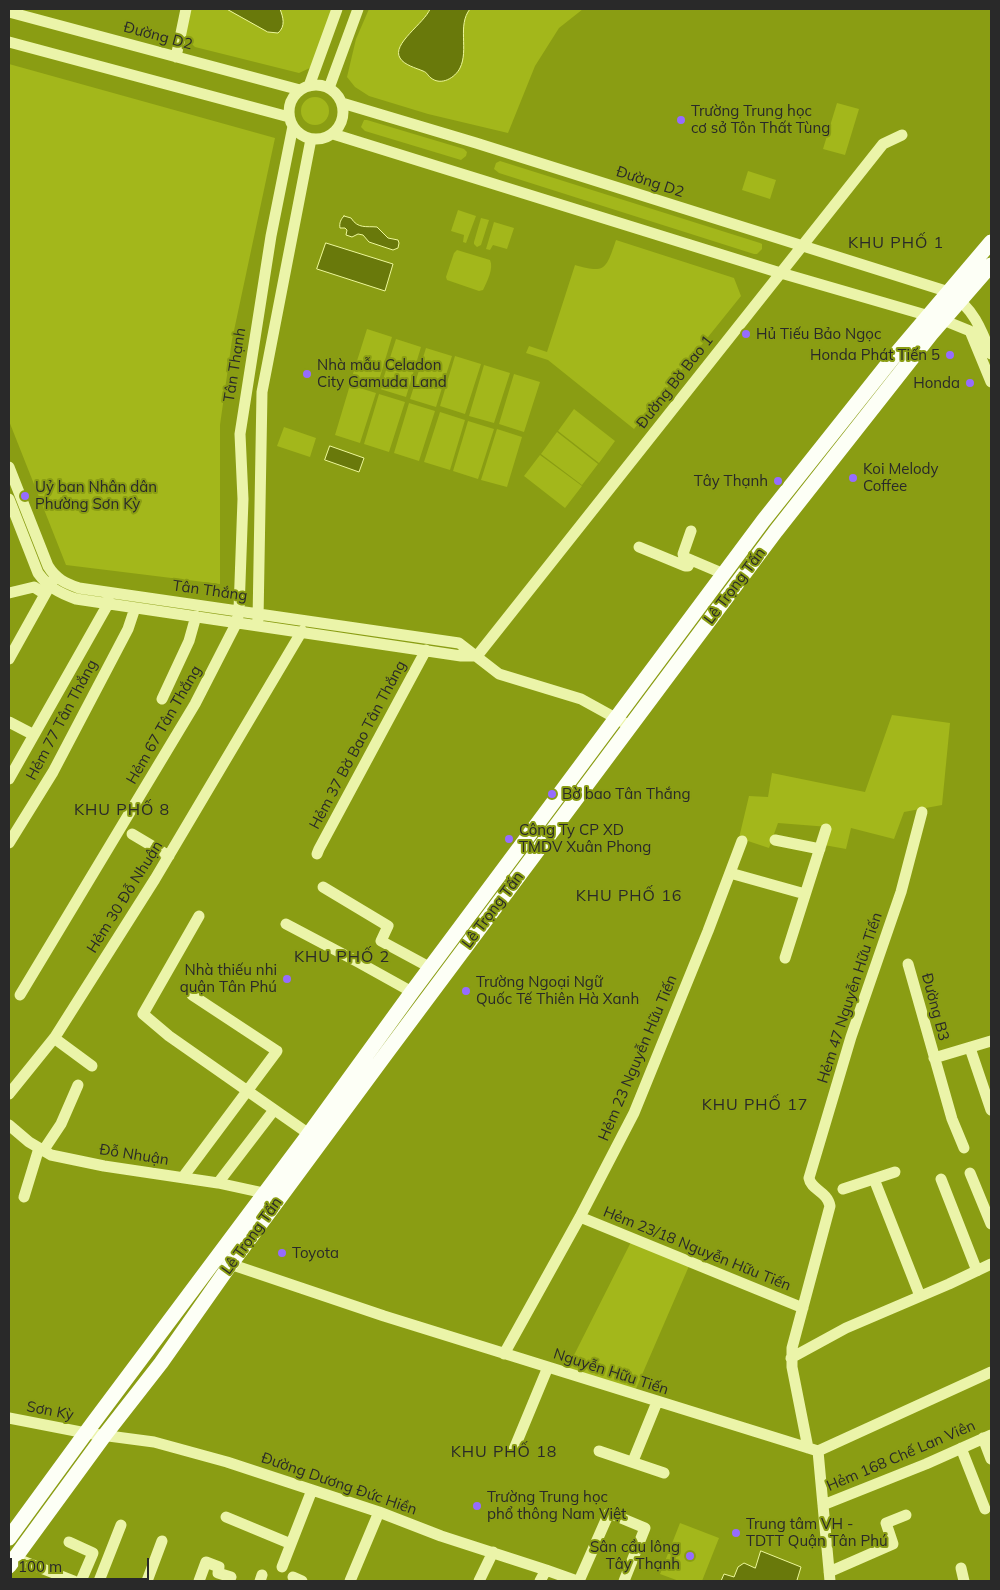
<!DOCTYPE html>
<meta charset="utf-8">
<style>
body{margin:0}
#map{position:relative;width:1000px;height:1590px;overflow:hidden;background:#8a9d13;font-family:Mulish,sans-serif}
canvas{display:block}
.frame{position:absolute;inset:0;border:10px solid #292929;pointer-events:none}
.scale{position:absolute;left:10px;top:1558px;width:139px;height:22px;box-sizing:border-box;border:2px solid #292929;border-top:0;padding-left:6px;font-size:15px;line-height:18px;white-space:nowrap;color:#292929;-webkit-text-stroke:4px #8a9d13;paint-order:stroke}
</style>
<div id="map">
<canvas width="1000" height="1590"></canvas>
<div class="frame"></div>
<div class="scale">100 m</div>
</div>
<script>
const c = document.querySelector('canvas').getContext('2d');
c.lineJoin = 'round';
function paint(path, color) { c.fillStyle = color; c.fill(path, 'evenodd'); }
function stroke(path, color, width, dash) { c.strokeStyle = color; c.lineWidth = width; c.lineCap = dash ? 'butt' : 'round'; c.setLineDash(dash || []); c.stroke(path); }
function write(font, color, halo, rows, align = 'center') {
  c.font = font + ' Mulish,sans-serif'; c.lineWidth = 4; c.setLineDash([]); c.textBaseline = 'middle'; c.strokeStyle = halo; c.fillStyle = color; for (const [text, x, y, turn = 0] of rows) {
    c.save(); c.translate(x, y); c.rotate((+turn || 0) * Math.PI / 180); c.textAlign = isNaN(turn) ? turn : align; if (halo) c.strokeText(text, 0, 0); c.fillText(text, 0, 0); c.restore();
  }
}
paint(new Path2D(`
 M189 9H334L312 67 299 73 195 47C180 34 185 25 189 9Z
 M369 9H583L559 28 535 66 508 133 428 114 369 96 355 87 347 77 356 39Z
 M9 64 275 138 232 340 220 425V584L66 565 9 421Z
 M301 111a14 14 0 1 1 28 0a14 14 0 1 1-28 0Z
 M837 103 859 109 845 155 823 149Z
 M364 120H367L464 149 467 152 466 156 461 160 365 131 361 127Z
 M500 161 760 243 762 244V249L757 254H754L499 173 494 169 496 163Z
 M748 171 776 180 770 199 742 190Z
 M458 210 476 216 466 243 463 242 464 235 451 231Z
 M481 218 489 220 481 245 477 247 474 244V242Z
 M494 222 514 228 507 249 493 245 490 250 486 249Z
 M616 240 734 278 741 296 634 429 548 360 526 353 529 346 547 352 575 265C606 274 606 269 616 240Z
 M457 250 490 260C494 268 487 282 483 290L479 291 447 280 446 277 454 253Z
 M367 329 392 337 377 387 351 380Z
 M396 339 421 347 406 397 380 389Z
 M426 348 452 356 436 407 410 399Z
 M455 356 481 364 465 414 440 406Z
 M484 365 510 373 494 423 469 416Z
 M514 374 540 382 524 432 499 424Z
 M350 385 376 393 360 443 335 435Z
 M379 394 405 402 389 452 364 444Z
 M409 403 435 411 419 461 394 453Z
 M574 409 615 441 599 463 558 431Z
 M440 412 465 420 450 470 424 462Z
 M468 421 494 429 478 479 453 471Z
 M284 427 316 438 310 457 277 446Z
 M497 429 522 437 507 487 481 480Z
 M557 432 598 464 582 485 541 454Z
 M540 455 582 486 565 508 524 476Z
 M892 715 950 723 942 805 904 812 894 839 851 828 846 849 824 845 829 827 778 823 769 848 739 838 749 796 768 797 772 773 865 792Z
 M631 1242 689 1266 635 1391 567 1369Z
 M680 1523 719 1538 702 1581H679L660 1574Z`), '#a3b71b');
const water = new Path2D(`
 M227 9H280C283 17 286 26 278 33L268 32Z
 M430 9H470C457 25 469 50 460 68 455 78 441 86 431 78 427 75 428 73 423 71 416 68 404 65 400 58 391 44 425 23 430 9Z
 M344 216 351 218C358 229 366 226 377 227L388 238 398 240 399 243 398 248 393 250 369 242 363 235 358 234 352 237 346 235 347 230 345 228H340C339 223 341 219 344 216Z
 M326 243 393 264 385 291 317 269Z
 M330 446 364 458 359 472 325 460Z
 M761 1551 801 1567 797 1580 799 1581H721L724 1574 734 1577 738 1567 744 1563 755 1568Z`);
paint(water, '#69790b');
stroke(water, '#edf79b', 1);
stroke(new Path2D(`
 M9 12 300 90
 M9 42 289 117
 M176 57 186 9
 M289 112a27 27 0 1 1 54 0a27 27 0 1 1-54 0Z
 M309 86 337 9
 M329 88 358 9
 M342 103 476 143 949 292C973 308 981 328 991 354
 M333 134 774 271 943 320 970 331 991 382
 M9 467 48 566C56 579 65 583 79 588L459 643 499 674 581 699 630 726
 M9 499 38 573C48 587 59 593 76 599L461 656H477
 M691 531 683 554 684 557 724 574
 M639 547 685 566H688L691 560
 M9 593 34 587 45 594
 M258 620 262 392 311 139
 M477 656 883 144 902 135
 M9 659 53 580
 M162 699 189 641 196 616
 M9 722 34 735
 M9 779 108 604V597
 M132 834 169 856
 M775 840 820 849
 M9 843 53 772 128 629 135 608
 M317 854 319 849 426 650
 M730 873 805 894
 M323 887 388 926 381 941 431 968
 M199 916 143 1014 169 1036 309 1134
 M286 924 358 962 412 992
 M785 958 826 829
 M908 964 952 1119 964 1148
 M20 995 195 704 237 622 239 610 243 499 240 434 271 236 293 126
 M54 1038 92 1066
 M970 1048 991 1110
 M934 1058 991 1041
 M9 1094 55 1037 155 879 302 631
 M9 1125 29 1142 51 1155 104 1166 218 1183 264 1193
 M43 1151 61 1124 78 1085
 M970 1173 991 1224
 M183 1177 277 1051 192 995
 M874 1179 920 1296
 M941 1179 977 1271
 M218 1183 274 1110
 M843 1189 895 1172
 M24 1197 39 1148
 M580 1217 803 1308
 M224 1262 384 1316 818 1451 991 1372
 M504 1354 580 1217 634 1113 708 931 742 841
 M791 1358 846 1328 949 1284 991 1264
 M9 1418 86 1433 154 1442 227 1462 379 1512 441 1536 546 1570 577 1581
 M983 1438 991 1459
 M808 1448 792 1367V1348L830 1206C827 1191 811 1190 809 1178L851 1037 901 892 922 812
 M961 1448 985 1509
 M514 1449 548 1367
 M599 1451 664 1473
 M818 1451 830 1581
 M633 1461 657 1402
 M823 1505 926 1464 991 1435
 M226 1517 291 1544
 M69 1542 93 1553 81 1581
 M15 1558 74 1581
 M282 1567 312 1490
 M961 1568 964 1581
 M829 1572 893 1544 886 1523 906 1515
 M293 1577 302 1581
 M99 1581 121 1525
 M147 1581 162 1541
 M199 1581 206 1562 219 1567 218 1573 231 1577 228 1581
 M260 1581 262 1575
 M350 1581 379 1512
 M479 1581 493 1552
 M540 1581 546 1570
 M579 1581 609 1513 645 1528 624 1581`), '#ebf4a9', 11);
stroke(new Path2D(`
 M9 1538 93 1423 309 1134 412 992 763 521 895 355 991 242
 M9 1566 104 1436 161 1363 230 1265 388 1051 776 531 931 334 991 265`), '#fdfff6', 15);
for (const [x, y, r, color] of [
 [681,120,5,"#966cff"],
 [746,334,5,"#966cff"],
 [950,355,5,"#966cff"],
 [307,374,5,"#966cff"],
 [970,383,5,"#966cff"],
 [853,478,5,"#966cff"],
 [778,481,5,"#966cff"],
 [25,496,5,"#966cff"],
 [552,794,5,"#966cff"],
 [509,839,5,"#966cff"],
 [287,979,5,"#966cff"],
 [466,991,5,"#966cff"],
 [282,1253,5,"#966cff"],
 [477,1506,5,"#966cff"],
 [736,1533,5,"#966cff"],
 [690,1556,5,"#966cff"]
]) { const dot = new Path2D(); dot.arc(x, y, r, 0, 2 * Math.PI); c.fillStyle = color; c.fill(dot); stroke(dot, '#8a9d13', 2); }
write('15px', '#292929', '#8a9d13', [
 ["Đường D2",158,36,15],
 ["Đường D2",650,182,18],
 ["Tân Thạnh",235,365,-81],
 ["Đường Bờ Bao 1",675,382,-52],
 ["Lê Trọng Tấn",735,586,-53],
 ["Tân Thắng",210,591,8],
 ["Hẻm 77 Tân Thắng",62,720,-62],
 ["Hẻm 67 Tân Thắng",164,725,-60],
 ["Hẻm 37 Bờ Bao Tân Thắng",358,745,-62],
 ["Hẻm 30 Đỗ Nhuận",125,897,-58],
 ["Lê Trọng Tấn",493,910,-53],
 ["Hẻm 47 Nguyễn Hữu Tiến",850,998,-72],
 ["Đường B3",935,1007,75],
 ["Hẻm 23 Nguyễn Hữu Tiến",638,1058,-67],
 ["Đỗ Nhuận",134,1155,9],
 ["Lê Trọng Tấn",252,1236,-54],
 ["Hẻm 23/18 Nguyễn Hữu Tiến",697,1249,22],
 ["Nguyễn Hữu Tiến",611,1372,18],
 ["Sơn Kỳ",50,1411,11],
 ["Hẻm 168 Chế Lan Viên",901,1456,-23],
 ["Đường Dương Đức Hiền",339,1484,19]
]);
write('15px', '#292929', '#8a9d13', [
 ["Trường Trung học",691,111],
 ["cơ sở Tôn Thất Tùng",691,128],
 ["Hủ Tiếu Bảo Ngọc",756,334],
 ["Honda Phát Tiến 5",940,355,"right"],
 ["Nhà mẫu Celadon",317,365],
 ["City Gamuda Land",317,382],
 ["Honda",960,383,"right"],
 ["Koi Melody",863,469],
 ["Coffee",863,486],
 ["Tây Thạnh",768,481,"right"],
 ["Uỷ ban Nhân dân",35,487],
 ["Phường Sơn Kỳ",35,504],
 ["Bờ bao Tân Thắng",562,794],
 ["Công Ty CP XD",519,830],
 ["TMDV Xuân Phong",519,847],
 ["Nhà thiếu nhi",277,970,"right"],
 ["quận Tân Phú",277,987,"right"],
 ["Trường Ngoại Ngữ",476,982],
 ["Quốc Tế Thiên Hà Xanh",476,999],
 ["Toyota",292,1253],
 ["Trường Trung học",487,1497],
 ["phổ thông Nam Việt",487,1514],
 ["Trung tâm VH -",746,1524],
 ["TDTT Quận Tân Phú",746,1541],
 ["Sân cầu lông",680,1547,"right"],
 ["Tây Thạnh",680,1564,"right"]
], 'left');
c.letterSpacing = '1px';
write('16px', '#292929', '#8a9d13', [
 ["KHU PHỐ 1",896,243],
 ["KHU PHỐ 8",122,810],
 ["KHU PHỐ 16",629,896],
 ["KHU PHỐ 2",342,957],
 ["KHU PHỐ 17",755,1105],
 ["KHU PHỐ 18",504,1452]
]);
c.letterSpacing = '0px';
</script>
